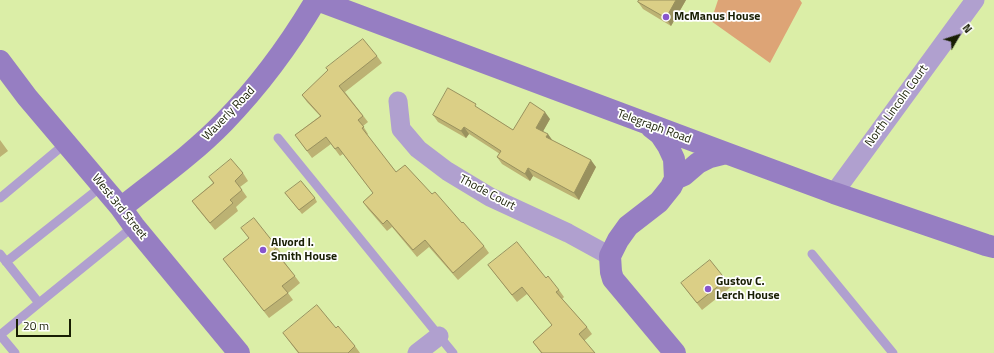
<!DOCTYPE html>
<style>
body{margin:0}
#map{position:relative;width:994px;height:353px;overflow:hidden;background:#dbeea7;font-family:"Titillium Web",sans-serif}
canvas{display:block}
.north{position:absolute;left:938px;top:16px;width:40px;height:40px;-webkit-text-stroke:3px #fff;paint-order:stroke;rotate:51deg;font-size:11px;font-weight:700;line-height:16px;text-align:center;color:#181e03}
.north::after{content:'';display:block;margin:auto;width:14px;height:18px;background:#181e03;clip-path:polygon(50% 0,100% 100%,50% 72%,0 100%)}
.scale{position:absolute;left:16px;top:319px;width:55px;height:18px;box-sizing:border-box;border:2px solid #181e03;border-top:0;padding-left:5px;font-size:12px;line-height:14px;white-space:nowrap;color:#181e03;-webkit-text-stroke:3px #fff;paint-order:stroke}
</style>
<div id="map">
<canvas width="994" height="353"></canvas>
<div class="north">N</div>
<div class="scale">20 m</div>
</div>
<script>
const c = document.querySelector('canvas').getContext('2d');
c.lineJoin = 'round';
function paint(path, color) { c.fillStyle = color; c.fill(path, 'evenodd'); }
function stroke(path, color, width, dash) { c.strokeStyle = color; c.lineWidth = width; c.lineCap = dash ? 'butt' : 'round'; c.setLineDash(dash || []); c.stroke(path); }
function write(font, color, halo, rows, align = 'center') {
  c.font = font + ' "Titillium Web",sans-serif'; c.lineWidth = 3.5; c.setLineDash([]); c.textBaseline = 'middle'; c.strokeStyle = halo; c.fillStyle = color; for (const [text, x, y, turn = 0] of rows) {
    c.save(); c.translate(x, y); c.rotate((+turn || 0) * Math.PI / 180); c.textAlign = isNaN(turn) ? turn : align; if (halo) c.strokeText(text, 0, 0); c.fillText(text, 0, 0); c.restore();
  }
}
paint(new Path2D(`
 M718 0H800L802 3 770 63 711 21Z`), '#dda476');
stroke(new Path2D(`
 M278 138 453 353
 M0 198 66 143
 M0 254 39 303 0 335
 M812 254 893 353
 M6 262 102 186
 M39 303 134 226
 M0 335 15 353`), '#b0a0cf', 9);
stroke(new Path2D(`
 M398 101 401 129 418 149 447 171 490 197 568 233 610 256
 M834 193 975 0
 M417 353 439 336`), '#b0a0cf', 19);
stroke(new Path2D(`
 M317 0 726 153 834 193 986 245 994 247
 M0 61 27 97 121 208 134 226 239 353
 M651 127 660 134 668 146 674 159 675 179 671 187 659 202 628 226 618 240 610 256 611 272 613 279 675 353
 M675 179 684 175 698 163 710 157 726 153
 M121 208C156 180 193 154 224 122 260 85 290 44 316 0`), '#967ec2', 22);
paint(new Path2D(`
 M639 0H686L671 26 643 9 638 2Z
 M377 56 382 63 345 92 368 122 363 126 368 134 367 135 396 172 432 194 484 246 489 253 458 280 429 247 417 257 392 227 387 231 368 209 363 202 373 193 343 154 340 156 331 144 312 158 295 135 320 116 307 102 302 95Z
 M480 109 513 130 550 119 543 131 552 140 596 167 579 200 533 176 530 181 502 164 497 157 500 154 469 134 466 138 438 122 433 115Z
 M0 140 8 151 0 157Z
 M243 173 248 181 240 187 247 197 236 207 238 211 215 230 197 208 192 201 213 183 209 177Z
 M285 193 315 198 317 202 302 214Z
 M241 228 277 247 282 255 280 256 300 283 288 293 293 300 269 318 223 259 249 238Z
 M488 265 546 278 559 290 564 297 562 299 587 327 592 334 584 341 595 353H541L533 342 552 325 527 294 517 302Z
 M726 280 731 287 702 310 681 283Z
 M336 328 355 346 360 353H298L283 333Z`), '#bcb273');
paint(new Path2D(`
 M676 0H686L671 26 666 18Z
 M545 112 550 119 541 135 536 128Z
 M464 127 469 134 466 138 461 131Z
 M548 134 553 141 546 137Z
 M591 160 596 167 579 200 574 193Z
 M528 168 533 176 530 181 525 174Z`), '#99915e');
const building = new Path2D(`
 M639 0H676L666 18 638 2Z
 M363 39 377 56 339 86 363 116 358 120 364 127 362 128 396 172 405 165 432 194 435 192 462 223 463 222 484 246 453 273 425 240 413 250 387 220 383 224 363 202 373 193 338 147 335 149 326 137 307 151 295 135 321 116 302 95 328 70 326 68Z
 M448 88 476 104 475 106 513 130 530 102 545 112 536 128 548 134 546 137 591 160 574 193 528 168 525 174 497 157 501 151 464 127 461 131 433 115Z
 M231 159 243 173 235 181 242 190 230 200 233 203 210 223 192 201 214 183 209 177Z
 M301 181 315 198 299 210 285 193Z
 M254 218 277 247 274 250 295 276 282 286 288 293 264 311 223 259 249 238 241 228Z
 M517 242 546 278 548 276 559 290 556 292 587 327 579 334 595 353H542L533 342 552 325 522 287 512 295 488 265Z
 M710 260 726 280 697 303 681 283Z
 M317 305 336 328 338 326 355 346 348 353H299L283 333Z`);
paint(building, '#dbcf86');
stroke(building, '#99915e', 1);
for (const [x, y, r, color] of [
 [666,17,4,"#8855cd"],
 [263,250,4,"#8855cd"],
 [708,289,4,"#8855cd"]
]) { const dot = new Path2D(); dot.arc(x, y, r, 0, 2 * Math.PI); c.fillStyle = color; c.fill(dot); stroke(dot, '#fff', 1.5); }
write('bold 12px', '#181e03', '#fff', [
 ["McManus House",674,17],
 ["Alvord I.",271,243],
 ["Smith House",271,257],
 ["Gustov C.",716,282],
 ["Lerch House",716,296]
], 'left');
write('12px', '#181e03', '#fff', [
 ["North Lincoln Court",897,106,-54],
 ["Waverly Road",229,114,-46],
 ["Telegraph Road",654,127,20],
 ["Thode Court",487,193,28],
 ["West 3rd Street",119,207,51]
]);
</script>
